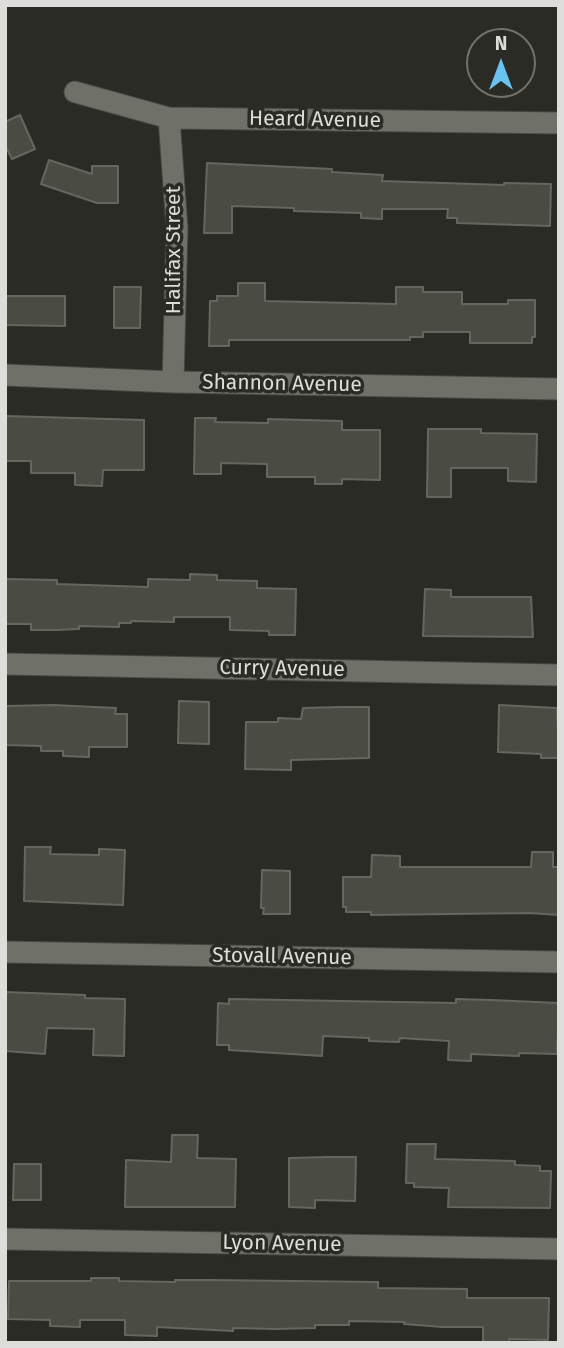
<!DOCTYPE html>
<style>
body{margin:0}
#map{position:relative;width:564px;height:1348px;overflow:hidden;background:#2b2b25;font-family:"Fira Sans",sans-serif}
canvas{display:block}
.frame{position:absolute;inset:0;border:7px solid #ddddd9;pointer-events:none}
.north{position:absolute;left:466px;top:28px;width:70px;height:70px;box-sizing:border-box;background:#2b2b25;border:2px solid #72726d;border-radius:50%;rotate:0deg;font-size:19px;font-weight:700;line-height:28px;text-align:center;color:#ddddd9}
.north::after{content:'';display:block;margin:auto;width:24px;height:32px;background:#69c3f1;clip-path:polygon(50% 0,100% 100%,50% 72%,0 100%)}
</style>
<div id="map">
<canvas width="564" height="1348"></canvas>
<div class="frame"></div>
<div class="north">N</div>
</div>
<script>
const c = document.querySelector('canvas').getContext('2d');
c.lineJoin = 'round';
function paint(path, color) { c.fillStyle = color; c.fill(path, 'evenodd'); }
function stroke(path, color, width, dash) { c.strokeStyle = color; c.lineWidth = width; c.lineCap = dash ? 'butt' : 'round'; c.setLineDash(dash || []); c.stroke(path); }
function write(font, color, halo, rows, align = 'center') {
  c.font = font + ' "Fira Sans",sans-serif'; c.lineWidth = 7; c.setLineDash([]); c.textBaseline = 'middle'; c.strokeStyle = halo; c.fillStyle = color; for (const [text, x, y, turn = 0] of rows) {
    c.save(); c.translate(x, y); c.rotate((+turn || 0) * Math.PI / 180); c.textAlign = isNaN(turn) ? turn : align; if (halo) c.strokeText(text, 0, 0); c.fillText(text, 0, 0); c.restore();
  }
}
const building = new Path2D(`
 M20 115 35 149 12 159 5 145V122Z
 M49 160 92 174V166H118V203H97L41 184Z
 M207 163 332 169V172L383 175 382 181 504 185V183L551 184 550 226 457 223V218H447L448 209H382V219L361 218V213L294 211V208L232 206V233H204Z
 M238 283H265V301L396 304V287H423V292H462V304H508V300H535V337H532V343H470V332H423V337H410V340H229V346H209L210 301H217V296H238Z
 M114 287H141L140 328H114Z
 M5 296H65V326L5 325Z
 M5 416 144 420V470H103L102 486 75 485V473H31V461H5Z
 M195 418H216L215 422 268 423V419L342 421V430H380V480L342 479V484H315V477H267V464L221 463V474H194Z
 M428 429H481V433L537 434 536 482 508 481V468H451V497H427Z
 M190 574 217 575V580L257 581V588L296 589 295 635H269V631L230 630V617H174V622L131 621V623H119V627L79 626V629L56 630H31V624H5V579L57 580V584L148 587V579L190 580Z
 M425 589 451 590V597H531L533 637 423 636Z
 M179 701 209 702V744L178 743Z
 M53 705 116 708 115 714H127V747H89V757L63 756V751H41V746L5 745V706Z
 M499 705 557 708 559 758H541V754L498 752Z
 M341 707H369V758L291 760V770L245 769 246 722H278V718L301 719 303 708Z
 M25 847H51L50 854 99 855V849L125 850 123 905 24 901Z
 M532 852H553V867H558L559 915 530 913 371 915V912H346V907H343V877H371L372 855 400 856V867H531Z
 M262 870 290 871V914H263L264 908H261Z
 M5 992 85 995V998L125 999 124 1056 93 1055 94 1029 47 1028 45 1054 5 1051Z
 M229 999 456 1003V999L491 1000 559 1003 557 1054 519 1053V1056L471 1054V1061L448 1060 449 1041 400 1038 399 1042 369 1041V1038L323 1036 322 1056 229 1050V1045H217L218 1003 229 1004Z
 M172 1135H198L197 1158 236 1159 235 1207H125L126 1160 171 1162Z
 M407 1144H436L435 1159 515 1161V1165L540 1166V1171H551L550 1208 448 1207 449 1188 414 1187V1183H406Z
 M329 1157H356L355 1201 315 1200V1208L289 1207V1158Z
 M14 1164H41V1200H13Z
 M91 1278H119V1281L175 1282V1280H208L378 1282V1288L467 1289V1298H549L548 1340 509 1339V1342H483V1327H442L404 1324 405 1322 349 1321V1325H315V1328L274 1329 233 1328V1331L157 1327V1336L125 1335V1320H80V1327L50 1326V1320L8 1319 9 1281H91Z`);
paint(building, '#4a4b43');
stroke(building, '#66665f', 2);
const street = new Path2D(`
 M75 92 169 118 559 123
 M169 118 177 228 173 382
 M5 375 173 382 559 389
 M5 664 559 675
 M5 952 559 962
 M5 1239 559 1249`);
stroke(street, '#484843', 23);
stroke(street, '#6f7068', 21);
write('21px', '#ddddd9', '#2b2b25', [
 ["Heard Avenue",315,120,1],
 ["Halifax Street",174,250,-90],
 ["Shannon Avenue",282,384,1],
 ["Curry Avenue",282,669,1],
 ["Stovall Avenue",282,957,1],
 ["Lyon Avenue",282,1244,1]
]);
</script>
